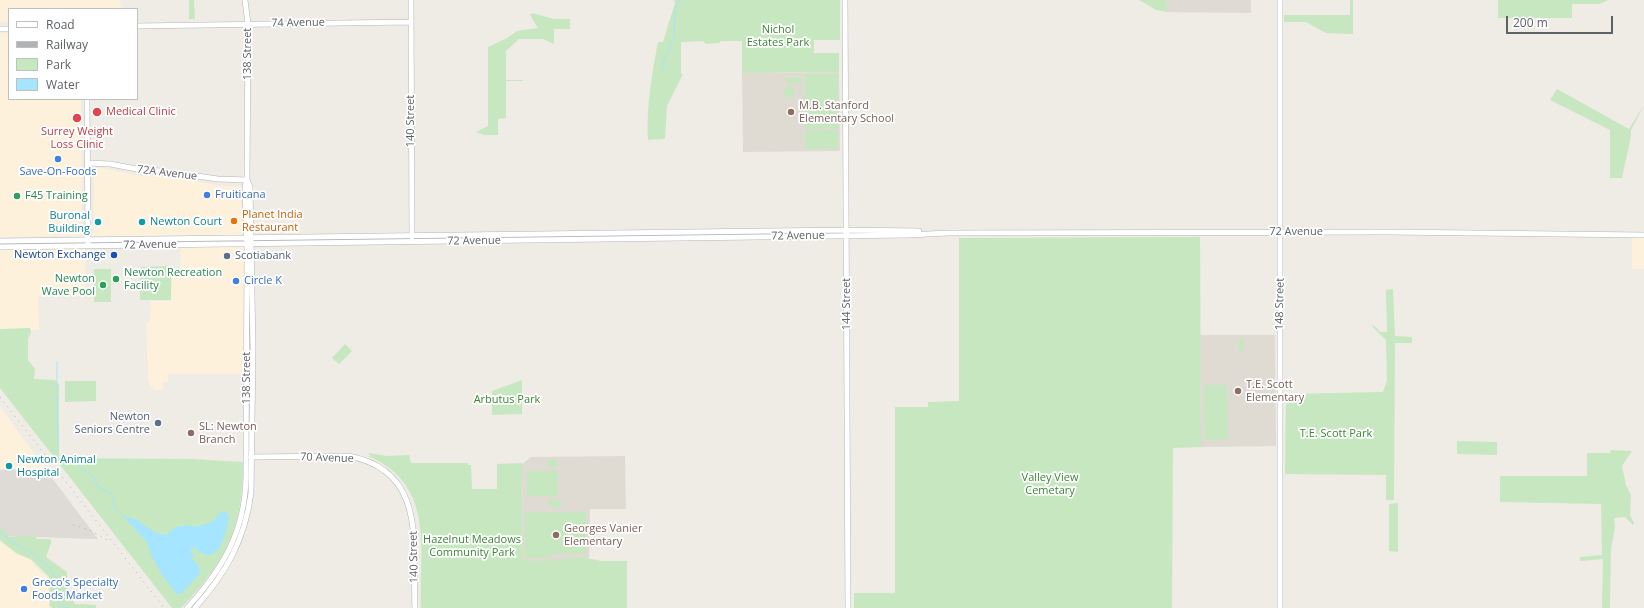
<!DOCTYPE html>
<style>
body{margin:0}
#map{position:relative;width:1644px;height:608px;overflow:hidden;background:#efebe5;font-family:"Open Sans",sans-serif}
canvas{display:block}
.legend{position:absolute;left:8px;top:8px;width:130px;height:92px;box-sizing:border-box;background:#fff;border:1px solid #bec0c2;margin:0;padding:5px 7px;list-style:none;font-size:12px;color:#5d6266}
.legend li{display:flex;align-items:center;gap:8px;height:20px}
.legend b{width:20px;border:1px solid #bec0c2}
.scale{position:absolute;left:1506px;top:16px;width:107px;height:18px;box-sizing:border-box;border:2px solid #5d6266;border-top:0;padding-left:5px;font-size:12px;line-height:14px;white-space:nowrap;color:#5d6266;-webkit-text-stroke:3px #fff;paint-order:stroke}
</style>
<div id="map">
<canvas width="1644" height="608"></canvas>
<ul class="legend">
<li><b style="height:5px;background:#fff"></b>Road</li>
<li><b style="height:5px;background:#b2b3b4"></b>Railway</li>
<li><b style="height:11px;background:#c7e7c1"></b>Park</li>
<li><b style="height:11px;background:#a5e5ff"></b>Water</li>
</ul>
<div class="scale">200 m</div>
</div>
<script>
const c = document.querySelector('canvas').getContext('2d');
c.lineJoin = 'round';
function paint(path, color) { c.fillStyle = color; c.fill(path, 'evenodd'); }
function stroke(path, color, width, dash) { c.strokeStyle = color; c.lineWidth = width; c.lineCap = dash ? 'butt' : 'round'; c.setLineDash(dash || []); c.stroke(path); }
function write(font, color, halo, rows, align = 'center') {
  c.font = font + ' "Open Sans",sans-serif'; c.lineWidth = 3.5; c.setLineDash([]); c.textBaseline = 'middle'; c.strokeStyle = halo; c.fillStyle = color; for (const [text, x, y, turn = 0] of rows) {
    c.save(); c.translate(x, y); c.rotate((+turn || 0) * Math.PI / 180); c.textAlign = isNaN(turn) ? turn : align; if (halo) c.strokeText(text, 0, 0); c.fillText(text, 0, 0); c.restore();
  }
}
paint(new Path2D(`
 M0 0H120L121 9H9V22H0Z
 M0 33H9V99H81L82 236 0 237Z
 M94 168H102L141 176H158L224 186H241L242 233 240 235 93 236Z
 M1632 238H1644V269H1632Z
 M245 245 247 374H168V382H163V390H154L148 381 146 323 150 321 151 301H171L172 268H180L181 246Z
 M85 248 86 296H38L39 330H0V250Z
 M0 407 45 468 0 469Z
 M0 542 19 555 30 559 38 570 48 578 49 606 51 608H0Z`), '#fef1db');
paint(new Path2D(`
 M47 469 52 478 98 539 0 536V470Z`), '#dedbd7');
paint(new Path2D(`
 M1167 0H1251V13L1167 12Z
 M839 72 840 151 743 152 742 73Z
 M1200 335H1275L1276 446 1201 447Z
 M625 456 626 509H590L589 561H523L522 464 531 457Z`), '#dfdbd3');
paint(new Path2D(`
 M189 0H194L195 19H189Z
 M674 0H840V40H814V53H839V72L742 73V41H721L719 43 706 44 703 41 681 42V74H683L667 106 665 139 648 140C646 107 652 74 658 42H663L675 3Z
 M1139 0H1167V12L1156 10Z
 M1350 0H1353V34L1326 33 1306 22H1284V15H1350Z
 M1498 0H1608L1600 4H1572V18H1498Z
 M532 13 554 19H570V29H554V44L543 39H519L506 51V80H523V81H506V118L498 119V135H484L476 132 488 126V47L507 38 517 31 538 28 530 15Z
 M805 74H838V128L805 129Z
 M786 77H801L802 83H786Z
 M783.5 92a5.5 5.5 0 1 1 11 0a5.5 5.5 0 1 1-11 0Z
 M1557 89 1629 129 1644 105 1631 130V136L1622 178H1610V130L1550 100Z
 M805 130H838V149H805Z
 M1200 237 1201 447 1173 448 1172 608H854V593H895V407H928V402L959 401V238Z
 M171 266V300H140V267Z
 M94 269H111V302H94Z
 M1393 289 1395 336 1412 337V343H1395L1394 500H1386V475L1285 474 1286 394 1383 392 1387 380 1386 340 1372 326 1373 325 1381 332H1387L1386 290Z
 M30 328 31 332 28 339V360L35 369 34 379 55 380 59 385V458L190 459 243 462C243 529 227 560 181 608H172L0 388V329Z
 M1239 339H1244V351H1239Z
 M345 344 352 351 339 364 332 358Z
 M522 380V414L492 415V391Z
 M65 381H96V401L65 402Z
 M1204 385H1227L1228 439 1205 440Z
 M1457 441 1497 442V455L1457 454Z
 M1611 450 1632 451 1622 466 1626 485 1631 495 1630 515 1634 523 1633 525 1625 517 1614 518 1615 527 1611 549 1610 608H1602L1603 559 1580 561V557L1602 555 1601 504 1500 502V476H1587V453H1610Z
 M368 453 387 456 409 455 411 463H468V465H471L472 489H497V464L521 463 522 464 523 561H546L581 557 601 561H627V608H421C419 549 436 485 368 456H371Z
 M547 460H557V467H548Z
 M527 471H558V496H527Z
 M548 499 559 500 562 503 560 508 548 506Z
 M1398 503V552L1389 551V504Z
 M525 512H586V553L553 554 549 558H525Z
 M0 525 9 537 34 535 37 539H51V543L46 557 67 572V588L75 604 96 605V608H52L49 605 50 604 49 577 32 560 16 553 0 540Z`), '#c7e7c1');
paint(new Path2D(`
 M223 512 227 513 229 517C227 528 222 559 205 554 200 553 198 551 195 547L190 550 194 556 191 559C196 561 200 567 200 573L181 594H177L162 575 151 555 147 542 123 516 135 519 156 533 167 535C174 525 185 524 197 527 202 524 209 524 213 521 217 518 217 514 223 512Z`), '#a5e5ff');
stroke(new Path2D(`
 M661 70 664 69 662 64 674 38 675 7 681 0
 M57 362V391
 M57 396 58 445
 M81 469 93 476 98 487C113 494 113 491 114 507L117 511
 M121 513 123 516
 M0 532C17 549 44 554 55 577 59 582 57 586 57 592 57 597 59 602 61 606L68 608`), '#a5e5ff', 1);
const secondary = new Path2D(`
 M411 0 412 237
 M845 0 848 608
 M1280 0V608
 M137 26 411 22
 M0 29H9
 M87 99 88 243
 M88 163 110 164 142 170 162 171 218 179 247 180
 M0 241 846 230 919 231
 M0 247 909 235 948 233 1390 232 1644 235
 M251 457 348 456C429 470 412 548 415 608
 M187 608C223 569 245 531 246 477L247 248 245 186 247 180
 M195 608C226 573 245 540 251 493L253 348 250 187 247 180 248 24 245 0`);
stroke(secondary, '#b1b6ba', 6);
stroke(secondary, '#fff', 5);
stroke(new Path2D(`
 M0 397 164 608
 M73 525 90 530 109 541`), '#b2b3b4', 1, [1, 5]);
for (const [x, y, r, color] of [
 [97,112,5,"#e0444e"],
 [791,112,4,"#8d6e63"],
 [77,118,5,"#e0444e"],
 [58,159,4,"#3f7fe0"],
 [207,195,4,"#3f7fe0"],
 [17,196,4,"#2e9e5b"],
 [234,221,4,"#e8710a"],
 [98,222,4,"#0f9aa8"],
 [142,222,4,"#0f9aa8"],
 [114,255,4,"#1a4fb4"],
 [227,256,4,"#5c6f8a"],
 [116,279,4,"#2e9e5b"],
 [236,281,4,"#3f7fe0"],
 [103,285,4,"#2e9e5b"],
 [1238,391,4,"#8d6e63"],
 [158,423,4,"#5c6f8a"],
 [191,433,4,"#8d6e63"],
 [9,466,4,"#0f9aa8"],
 [556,535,4,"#8d6e63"],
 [24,589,4,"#3f7fe0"]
]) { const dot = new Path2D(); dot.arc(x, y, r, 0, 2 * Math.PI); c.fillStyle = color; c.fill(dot); stroke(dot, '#fff', 1.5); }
write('11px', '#5d6266', '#fff', [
 ["74 Avenue",298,23,-1],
 ["138 Street",248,54,-90],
 ["140 Street",411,121,-90],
 ["72A Avenue",167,173,7],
 ["72 Avenue",1296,232],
 ["72 Avenue",798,236,-1],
 ["72 Avenue",474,241,-1],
 ["72 Avenue",150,245,-1],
 ["144 Street",847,304,-90],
 ["148 Street",1280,304,-89],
 ["138 Street",247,378,-90],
 ["70 Avenue",327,458,2],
 ["140 Street",414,557,-91]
]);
write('11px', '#3c8534', '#fff', [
 ["Nichol",778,30],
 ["Estates Park",778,43],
 ["Arbutus Park",507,400],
 ["T.E. Scott Park",1336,434],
 ["Valley View",1050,478],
 ["Cemetary",1050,491],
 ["Hazelnut Meadows",472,540],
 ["Community Park",472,553]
]);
write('11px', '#785e54', '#fff', [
 ["M.B. Stanford",799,106],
 ["Elementary School",799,119],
 ["T.E. Scott",1246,385],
 ["Elementary",1246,398],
 ["SL: Newton",199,427],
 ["Branch",199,440],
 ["Georges Vanier",564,529],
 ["Elementary",564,542]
], 'left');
write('11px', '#be3a42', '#fff', [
 ["Medical Clinic",106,112],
 ["Surrey Weight",77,132,"center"],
 ["Loss Clinic",77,145,"center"]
], 'left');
write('11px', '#366cbe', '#fff', [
 ["Save-On-Foods",58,172,"center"],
 ["Fruiticana",215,195],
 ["Circle K",244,281],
 ["Greco's Specialty",32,583],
 ["Foods Market",32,596]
], 'left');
write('11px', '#27864d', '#fff', [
 ["F45 Training",25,196],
 ["Newton Recreation",124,273],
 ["Facility",124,286],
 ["Newton",95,279,"right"],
 ["Wave Pool",95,292,"right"]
], 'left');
write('11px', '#c56008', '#fff', [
 ["Planet India",242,215],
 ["Restaurant",242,228]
], 'left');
write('11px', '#0d838f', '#fff', [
 ["Buronal",90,216,"right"],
 ["Building",90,229,"right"],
 ["Newton Court",150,222],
 ["Newton Animal",17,460],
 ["Hospital",17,473]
], 'left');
write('11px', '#164399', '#fff', [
 ["Newton Exchange",106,255]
], 'right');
write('11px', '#4e5e75', '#fff', [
 ["Scotiabank",235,256],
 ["Newton",150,417,"right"],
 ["Seniors Centre",150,430,"right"]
], 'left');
</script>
